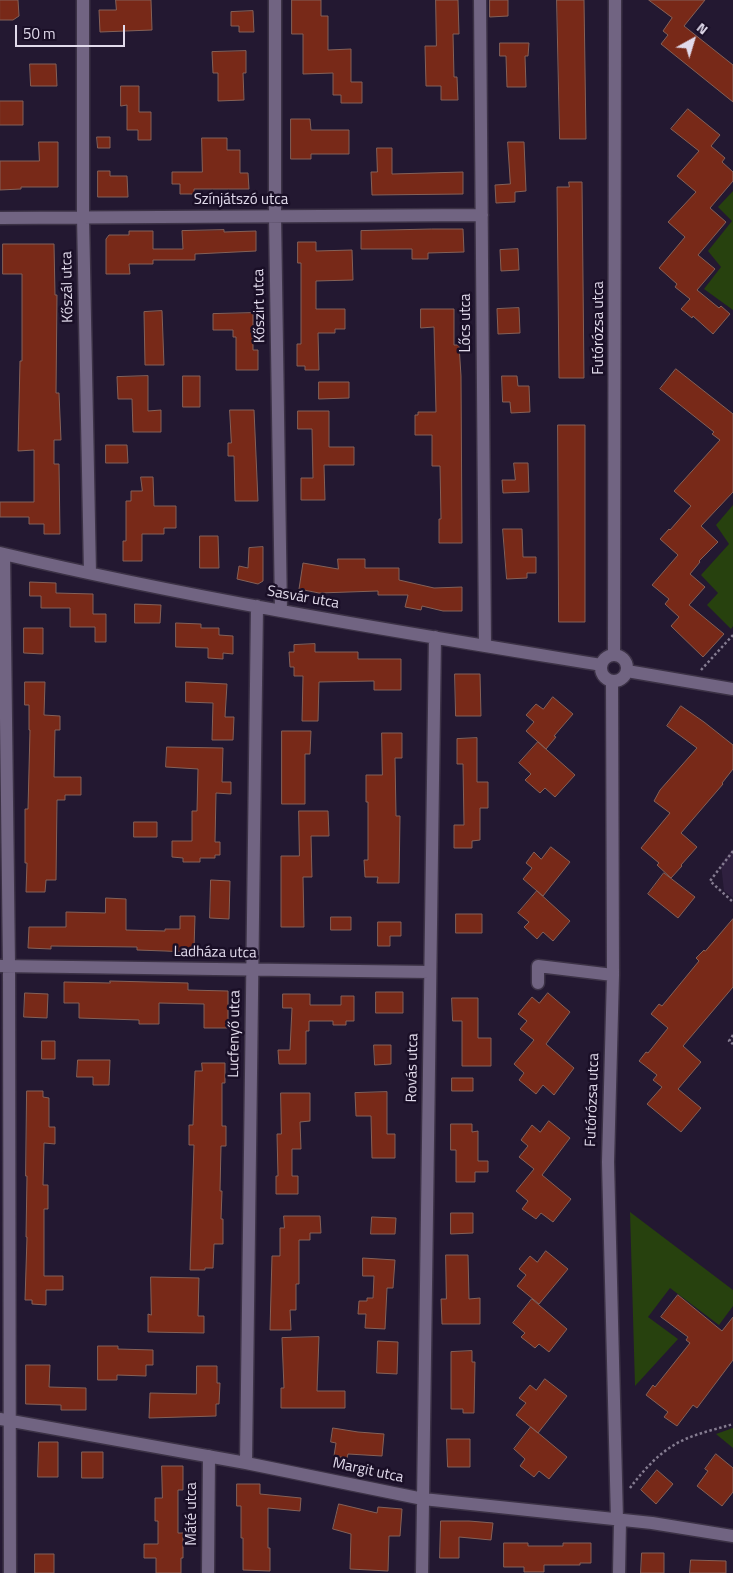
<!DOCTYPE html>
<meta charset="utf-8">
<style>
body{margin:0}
#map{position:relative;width:733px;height:1573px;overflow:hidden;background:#231831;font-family:"Titillium Web",sans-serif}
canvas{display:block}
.north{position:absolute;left:668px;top:15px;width:50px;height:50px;-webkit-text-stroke:4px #1a0f27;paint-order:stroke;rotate:39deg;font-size:14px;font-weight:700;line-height:20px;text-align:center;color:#e1daeb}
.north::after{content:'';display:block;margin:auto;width:18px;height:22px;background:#e1daeb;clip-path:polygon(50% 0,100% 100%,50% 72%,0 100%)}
.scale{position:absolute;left:15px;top:25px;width:110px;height:22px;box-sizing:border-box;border:2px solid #e1daeb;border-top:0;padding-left:6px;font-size:15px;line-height:18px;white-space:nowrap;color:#e1daeb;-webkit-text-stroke:4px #1a0f27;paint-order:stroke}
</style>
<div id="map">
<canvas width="733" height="1573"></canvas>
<div class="north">N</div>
<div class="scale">50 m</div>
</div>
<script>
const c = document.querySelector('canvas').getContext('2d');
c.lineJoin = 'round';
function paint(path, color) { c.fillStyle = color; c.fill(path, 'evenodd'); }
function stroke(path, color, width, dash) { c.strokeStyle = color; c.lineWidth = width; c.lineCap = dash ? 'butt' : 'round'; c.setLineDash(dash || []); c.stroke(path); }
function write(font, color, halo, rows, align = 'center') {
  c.font = font + ' "Titillium Web",sans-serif'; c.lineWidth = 5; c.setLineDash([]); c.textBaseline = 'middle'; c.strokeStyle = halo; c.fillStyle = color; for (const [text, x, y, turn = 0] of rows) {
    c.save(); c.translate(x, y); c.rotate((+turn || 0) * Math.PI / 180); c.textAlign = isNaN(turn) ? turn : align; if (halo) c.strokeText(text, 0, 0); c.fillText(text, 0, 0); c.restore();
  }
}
paint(new Path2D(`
 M733 849V898L724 891 721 864Z`), '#2f203f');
paint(new Path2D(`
 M733 191V310L704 289 721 267 708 251 732 221 718 207Z
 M733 505V626L731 629 707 605 718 593 701 575 729 544 716 525Z
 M630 1212 733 1290V1306L719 1325 670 1288 648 1317 678 1339 635 1386Z
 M733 1428V1448L716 1434Z`), '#27410e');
const building = new Path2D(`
 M0 0H18L19 16 13 20H0Z
 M116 0H151L152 30 100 32 99 10H116Z
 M292 0H321V16H328V50L351 49V82H362V103H341V95H333V73L303 74V34H292Z
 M436 0H458L459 34H453L454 77H457L458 100H441V86H426L425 46H436Z
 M490 0H508V16L490 17Z
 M557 0H584L586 139H560Z
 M649 0H705L684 26 733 65V102L661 44 668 35 663 31 672 18Z
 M253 11 254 32H239V26H231V12Z
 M500 43H529L528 56H525L526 87H507L506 56H500Z
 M246 51V73H243L244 100 218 101V73H213L212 52Z
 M30 64H56L57 86H31Z
 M121 86H139V112H151V140H138V130H127V105L121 106Z
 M0 101H23V125H0Z
 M688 109 720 135 711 146 725 158 722 162 733 172V181L710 208 726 222 698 255 715 269 697 290 719 308 721 306 730 314 713 334 693 316 692 318 681 309 690 299 675 287 677 284 659 268 685 237 668 222 696 192 677 176 699 151 671 129Z
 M291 119H310L311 130H349V154H311V159H291Z
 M97 137H110V148H98Z
 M202 138H227V150H240V173H248L249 189H194V194H180V184H172V172H202Z
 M39 142H58V187H21V189L0 190V161H39Z
 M508 142H524L526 191 515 192V202L496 203 495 185 510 184Z
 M377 148H392V174L463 172V194L372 195 371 172H377Z
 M98 171H110V176H127L128 197H98Z
 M569 182H582L584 378H559L557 187H569Z
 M432 229H463L464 252 428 253V259H412V249H361V231Z
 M224 230V232L256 231V251L195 254V260H153V264H129L130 274H106V239L109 235H129V231H153V249H183L182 231Z
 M298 242H316V251L352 250 353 280 316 281V309H345V329H335V333H318L319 370H305V366H297V344H301V263H298Z
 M3 244H54L55 295H57L56 393H59L61 440H54V464H59L60 534H44V524H29V517H0V502H34V450L18 451 20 361H22V274H3Z
 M518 249 519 270 501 271 500 250Z
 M519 308 520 333 498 334 497 309Z
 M421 309H454V345H459L461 376 462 543H439V519H441L440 466H432V435H415V415H418V412H436L434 327 421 328Z
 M162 311 164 365H145L144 312Z
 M253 313V350H258V370H236V337H233V330H213V314Z
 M676 369 733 414V492L701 526 718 542 699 561 700 562 690 574 705 587 689 605 724 634 703 657 671 626 679 617 665 604 669 599 652 585 678 555 660 539 669 529 670 530 691 506 674 491 720 440 712 434 714 432 660 389Z
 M148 376V411L161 410V432H133L132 399H118L117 377Z
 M183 376H200V407H183Z
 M502 376H517L518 386H529L530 412 511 413 510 402H503Z
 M319 382H349V398L319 399Z
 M230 410H254L258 501H235L234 456H228V443H231Z
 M298 411H329V447H354V465H324L325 500H301V478H313L312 429H298Z
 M558 425H585V622H559Z
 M106 445H127L128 463H106Z
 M514 463H528L529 492 503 493 502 480H515Z
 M141 477H153L154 506H176V528H164V534H142V561H123V541H126V501H131V491H142Z
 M503 529H522L523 557H536V573H527V578L507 579Z
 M200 536H218L219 568H200Z
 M263 547V581L258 584 237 579 239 566 248 568 249 548Z
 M338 559H365V568H399V580L434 588 462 587V611H443L422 606 421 610 405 607 408 595H378V591L319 593 299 589 303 563 338 569Z
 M30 582 56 583V593L93 594V614H106V642H95V627H70V608H41V596H30Z
 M135 604 161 605 160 623H135Z
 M176 623 201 624V628H219V635L233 636V654L223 653V659L208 658V648L176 647Z
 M24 628H43V654L24 653Z
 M315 644V652H358V659H401V690H374V681L319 682 318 721H302L303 676H294V667H290L289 652H294V645Z
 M455 674H480L481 716H456Z
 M25 682H45L44 715 60 716V730H55L54 777H81V795H65V800H57L56 880H46L45 892H26L27 863H25V809H28L30 730H29V705H25Z
 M186 682 227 684 225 717H234L233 740H212L213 703 186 702Z
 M553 697 573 714 554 736 556 737 546 749 526 731 534 722 526 715 536 704 543 709Z
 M681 706 704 722 733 745V769L722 783 723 784 681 833 697 847 681 865 682 866 671 878 657 865 659 863 641 848 670 813 654 801 660 790 697 748 667 726Z
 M282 731H311L310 754H305V804H282Z
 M382 733H402V758H395L396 816H400L399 883H377L378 877H365L364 860H368V802H366V775H382Z
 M477 738V782H488V808H480V840L472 841V848H454V825H464L463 764H457V739Z
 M538 742 575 775 555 797 545 788 540 793 525 780 531 774 519 763Z
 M167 747 223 748 222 782H231V794L216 793 215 842H220V855H215V858H200V862H183V858L172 857V841H192V811H197L198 769 166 767Z
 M299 811H328L329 836H311L312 877H303L304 927H281V856H299Z
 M134 822H157V837H134Z
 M551 847 570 862 543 896 523 879 532 868 526 863 534 852 541 859Z
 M664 873 695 897 678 918 648 894Z
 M211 880 230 881 229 919 210 918Z
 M537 891 570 921 553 941 543 932 537 939 524 927 529 922 518 913Z
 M106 898 126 899V930L165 931V929H180V916H195L194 949H187V952L165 951 137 950V947L51 946V949L28 948 29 927H66V912L105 913Z
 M456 914H482V933H456Z
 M331 917H351V930H331Z
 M733 919V987L683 1046 701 1062 678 1089 701 1108 681 1132 647 1104 662 1087 653 1080 657 1075 639 1061 646 1052 648 1053 668 1028 651 1014 659 1004 662 1006 699 961 696 958 704 950 705 951Z
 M378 922H401V936H390V946H378Z
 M110 981 188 983V990L228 991V1028H204V1004L159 1003V1024H139V1020L79 1018V1003H64V982L110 983Z
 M376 992H403V1013H376Z
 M25 993 48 994 47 1018 24 1017Z
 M548 993 570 1012 546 1044 574 1068 554 1095 543 1085 536 1094 519 1080 524 1073 514 1064 534 1040 520 1029 527 1021 518 1014 532 997 539 1003Z
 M283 994H310V1005H341V996H354V1021H346V1025H333V1021H309V1031H306V1064H279L278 1050H290L292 1008H283Z
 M452 998H478V1038H491V1066H462V1021H453Z
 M42 1041H55V1059H42Z
 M374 1045H391V1064L375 1065Z
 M78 1060H110L109 1085H93V1077H77Z
 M202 1063H225V1083H222V1126H226V1146H221L220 1191H222L221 1219H223V1244H214L213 1268H205V1270H190L194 1145H189V1125H193L195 1071H202Z
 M452 1078H473V1091H452Z
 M27 1091H43V1097L49 1098V1127H55V1144L44 1143 43 1185H48V1209H44V1276H63V1290H46V1305L32 1304V1300H25L27 1237H26L27 1176H26Z
 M387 1092V1134H395V1158H372L371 1116H356L355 1093Z
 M281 1093H310V1121L300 1122 301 1149H292V1176H298V1194H276V1176H278L277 1134H281Z
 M549 1121 570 1138 542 1175 571 1199 553 1222 541 1213 536 1219 522 1209 528 1201 516 1191 534 1169 519 1157 528 1146 521 1140 532 1125 540 1132Z
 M451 1124H472V1132L478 1131V1161H488V1172H475V1182H456V1150H451Z
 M451 1213H473V1233L451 1234Z
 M284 1216H320L321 1233H310V1240H299V1284H296V1310H290L291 1330H270L272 1256H280V1228H284Z
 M372 1217 396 1218 395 1234H371Z
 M546 1251 568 1269 539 1304 517 1286 526 1275 519 1269 530 1256 537 1262Z
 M446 1255H468L469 1299 480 1298V1324H442L441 1299H446Z
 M363 1258 395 1260 393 1288H387L385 1329 365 1328 366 1314H358L359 1301H367V1298H373L374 1276H363Z
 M151 1277 199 1278 198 1316H204V1333L148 1332V1314L151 1315Z
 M678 1295 722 1331 733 1317V1360L697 1408 693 1405 677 1426 664 1417 668 1412 646 1395 653 1385 655 1387 690 1343 686 1340 688 1337 661 1317Z
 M532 1299 567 1329 549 1352 539 1344 535 1348 521 1337 525 1333 513 1323Z
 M319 1337 317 1391H345V1408H281V1388H284L282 1338Z
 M378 1341 398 1342 397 1374 377 1373Z
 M98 1346H118V1349L153 1350V1365H146V1376L117 1375V1380H98Z
 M472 1351V1362H475L474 1413H463V1409H451V1352Z
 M26 1365H50L49 1387 86 1388V1410H61V1405L26 1404Z
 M197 1366H217V1383H220L219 1404H216V1416L149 1418 150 1393 196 1394Z
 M545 1379 567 1396 538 1433 516 1415 526 1403 519 1398 530 1385 536 1390Z
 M531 1427 567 1457 549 1479 539 1471 534 1477 520 1466 525 1459 514 1449Z
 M333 1428 358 1432 384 1434 382 1456 348 1454 347 1458 334 1456 336 1443 331 1442Z
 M447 1439H470V1467H448Z
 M39 1442H58V1477H38Z
 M82 1452H103V1478H82Z
 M716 1454 733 1468V1492L722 1506 697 1486 708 1471 705 1469Z
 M162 1466H183V1490H178V1533H183V1558H181V1573H156V1558H144V1544H158V1521H155V1498H162Z
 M657 1470 673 1484 656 1504 641 1490Z
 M237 1484H260V1494L301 1498 300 1511 268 1508V1548H270V1571L243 1570V1538H241V1506H237Z
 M339 1504 377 1513 378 1507 402 1509 400 1536H389L388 1571 350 1569 351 1534 333 1529Z
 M441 1521H469L493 1523 491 1540 459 1537V1558H440Z
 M504 1543H528V1546H563V1543H591V1563H580V1565H544V1572H524V1567H504Z
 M642 1553H664V1573H641Z
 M35 1554H54V1573H35Z
 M691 1560 726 1561V1573H690Z`);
paint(building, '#782918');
stroke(building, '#846158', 1);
const minor = new Path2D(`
 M83 0V217L90 573
 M275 0V216L281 611
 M480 0 485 646
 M0 218 482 215
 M0 553C198 600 400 632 601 665
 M4 554 9 966 10 1573
 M614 655 615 0
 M601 668a13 13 0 1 1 26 0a13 13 0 1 1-26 0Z
 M627 671 733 689
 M612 681 613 975 608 1162 617 1520
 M0 966 430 972
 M538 983V966L613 975
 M0 1419 246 1463 423 1499 652 1523 733 1536
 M246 1463 257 606
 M208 1573 209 1456
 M422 1573 435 637
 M619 1573 620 1521`);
stroke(minor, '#3c3246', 15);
stroke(new Path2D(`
 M701 670 733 635
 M733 851 710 881 733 902
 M733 1035 729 1041 733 1044
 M630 1488C642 1472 657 1455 674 1445 692 1434 714 1430 733 1424`), '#857c91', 2.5, [2.5, 2.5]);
stroke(minor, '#716482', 12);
write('15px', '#e1daeb', '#1a0f27', [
 ["Színjátszó utca",241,200],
 ["Kőszál utca",68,287,-91],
 ["Kőszirt utca",260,306,-91],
 ["Lőcs utca",466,323,-90],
 ["Futórózsa utca",599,328,-90],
 ["Sasvár utca",303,598,10],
 ["Ladháza utca",215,953,1],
 ["Lucfenyő utca",235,1034,-89],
 ["Rovás utca",413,1068,-89],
 ["Futórózsa utca",593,1100,-88],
 ["Margit utca",368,1471,12],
 ["Máté utca",192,1514,-90]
]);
</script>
